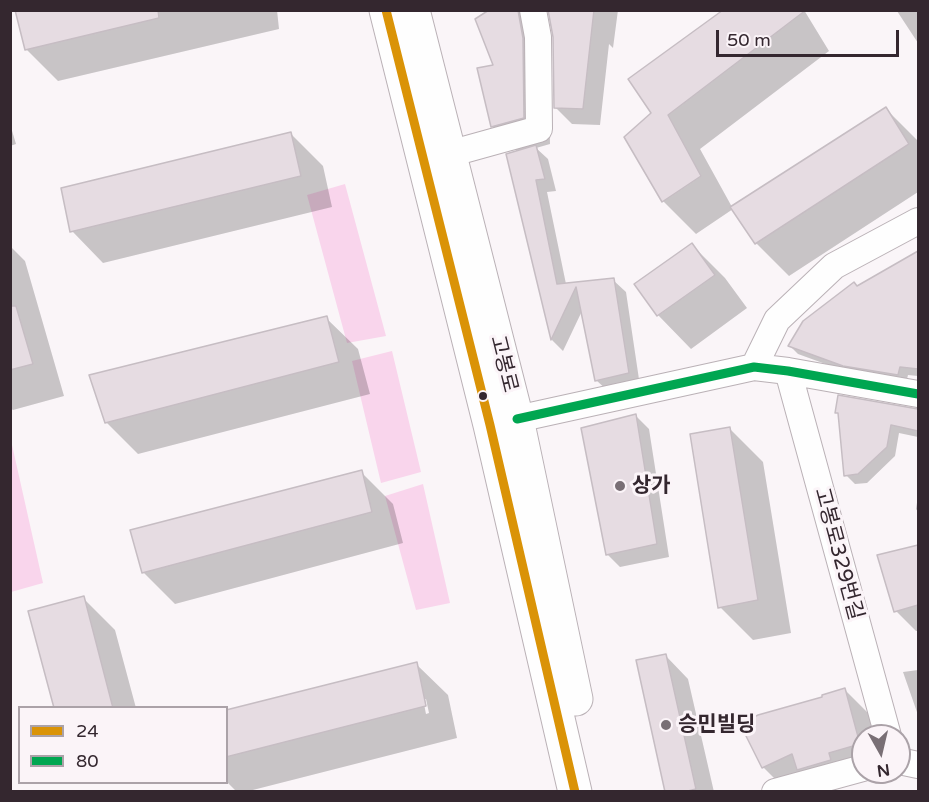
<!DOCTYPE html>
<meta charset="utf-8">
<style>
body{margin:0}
#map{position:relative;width:929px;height:802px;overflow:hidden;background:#faf5f8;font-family:"Varela Round",sans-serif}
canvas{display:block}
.frame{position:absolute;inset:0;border:12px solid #34272f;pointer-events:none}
.legend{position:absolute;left:18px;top:706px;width:210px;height:78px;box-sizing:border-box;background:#fbf4f8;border:2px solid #aba2a8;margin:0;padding:8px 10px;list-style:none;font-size:18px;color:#34272f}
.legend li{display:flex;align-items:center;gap:12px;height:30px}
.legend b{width:30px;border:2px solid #aba2a8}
.north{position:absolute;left:851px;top:724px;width:60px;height:60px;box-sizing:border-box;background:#fbf4f8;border:2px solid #aba2a8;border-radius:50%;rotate:172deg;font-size:16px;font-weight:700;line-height:24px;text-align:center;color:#34272f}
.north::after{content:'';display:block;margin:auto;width:21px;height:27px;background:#796f75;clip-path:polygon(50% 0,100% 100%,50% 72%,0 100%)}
.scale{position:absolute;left:716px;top:30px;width:183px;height:27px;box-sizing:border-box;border:3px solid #34272f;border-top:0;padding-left:8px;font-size:18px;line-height:21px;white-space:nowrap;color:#34272f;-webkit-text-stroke:4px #fbf4f8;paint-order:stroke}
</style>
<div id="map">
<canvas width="929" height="802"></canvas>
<div class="frame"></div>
<ul class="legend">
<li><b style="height:8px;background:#da9307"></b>24</li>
<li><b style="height:8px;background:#00a651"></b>80</li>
</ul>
<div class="north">N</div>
<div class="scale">50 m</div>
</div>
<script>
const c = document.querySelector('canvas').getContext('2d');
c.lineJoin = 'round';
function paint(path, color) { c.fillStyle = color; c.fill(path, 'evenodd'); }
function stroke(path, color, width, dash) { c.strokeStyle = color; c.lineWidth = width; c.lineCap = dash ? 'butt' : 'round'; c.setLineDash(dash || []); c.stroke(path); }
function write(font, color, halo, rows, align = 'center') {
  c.font = font + ' "Varela Round","Noto Sans KR",sans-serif'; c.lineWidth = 6; c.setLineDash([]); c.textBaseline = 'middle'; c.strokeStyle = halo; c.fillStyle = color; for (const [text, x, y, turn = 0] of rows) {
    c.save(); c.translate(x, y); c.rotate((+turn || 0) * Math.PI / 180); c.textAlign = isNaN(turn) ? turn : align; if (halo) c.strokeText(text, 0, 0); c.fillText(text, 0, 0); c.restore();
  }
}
paint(new Path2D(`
 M345 184 386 336 347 343 307 195Z
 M392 351 421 472 381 483 352 361Z
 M10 436 43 583 11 592H10Z
 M423 484 450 603 416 610 385 496Z`), '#f9d5ec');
paint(new Path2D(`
 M23 10H277L279 29 58 81 26 49Z
 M492 10H524L549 92 550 144 536 148 548 159 556 191 547 192 566 284 613 280 626 292 640 386 609 392 596 380 582 311 563 351 552 340 508 155 518 152 492 126 495 66Z
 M550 10H618L613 48 609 44 600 125 572 124 555 107 554 37Z
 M804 10 829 51 700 149 732 207 886 109 918 141V192L789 276 756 243 733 209 696 234 663 201 626 137Z
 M918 10V43L897 11Z
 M10 124 16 144 10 146Z
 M291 134 323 166 332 207 103 263 72 231Z
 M692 245 725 278 747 308 691 349 658 315 636 285Z
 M10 246 25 261 64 396 13 410 10 408Z
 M918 251V376L908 375 906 383 853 374 798 354 790 346 857 288Z
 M326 318 358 349 370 394 138 454 106 422Z
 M913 410 918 415V437L899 433 895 456 867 483 855 484 846 475 840 415 837 412Z
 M636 416 649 429 669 557 620 567 607 554Z
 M730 429 763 462 791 633 753 640 720 607Z
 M361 472 393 504 403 543 175 604 143 572Z
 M918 496V512L916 509Z
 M918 547V631H916L896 611 879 556Z
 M83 598 115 630 136 708H55Z
 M665 655 688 679 714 792H667Z
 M416 664 448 695 457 738 245 792H237L226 781V712ZM423 699H426L429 713 426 714Z
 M918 670V715L903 672Z
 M845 690 868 713 874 736H863V772L786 790 763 767Z`), '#0003');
const building = new Path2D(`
 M15 10H158L159 18 25 50Z
 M489 10H518L523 38 524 118 491 127 477 68 493 65 475 19Z
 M548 10H594L583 109 554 108 553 37Z
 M723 10H806L668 115 701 176 662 202 624 137 651 113 628 79Z
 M886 107 909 144 755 244 730 207Z
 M291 132 301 176 70 232 61 188Z
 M536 145 545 179 536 180 557 284 614 278 629 373 595 381 576 287 551 340 506 154Z
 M692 243 715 275 657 316 634 284Z
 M918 251V369L900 367 898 375 843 366 788 346 803 321 854 282 857 286Z
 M10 306H16L33 364 10 370Z
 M327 316 339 362 105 423 89 375Z
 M838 395 918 409V431L891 425 887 447 858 474 844 476 838 413H835Z
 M636 414 657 544 606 555 581 428Z
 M730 427 758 600 718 608 690 434Z
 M362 470 372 512 142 573 130 530Z
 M918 545V605L894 612 877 555Z
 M84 596 113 708H54L28 611Z
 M666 654 696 789 684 792H665L636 660Z
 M417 662 426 706 226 757V710Z
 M845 688 860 744 829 753 831 760 797 770 792 754 762 768 740 724 758 715 822 697V695Z`);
paint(building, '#e6dce2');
stroke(building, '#c6bdc3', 1.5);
const street = new Path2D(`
 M449 154 539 129 538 37 533 10
 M754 367 777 320 834 266 918 221
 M788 371 888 736
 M517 419 754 367 788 371 918 394
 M899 761 918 765
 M775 792 863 768`);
const primary = new Path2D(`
 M386 10 490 425 575 792
 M413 10 517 419 576 699`);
stroke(street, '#bab1b6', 28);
stroke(primary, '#bab1b6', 35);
stroke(street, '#fefefe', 26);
stroke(primary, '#fefefe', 33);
stroke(new Path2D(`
 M386 10 490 425 575 792`), '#da9307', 9);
stroke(new Path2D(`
 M517 419 754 367 788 371 918 394`), '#00a651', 9);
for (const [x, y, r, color] of [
 [483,396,5,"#34272f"],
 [620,486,6,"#796f75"],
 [666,725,6,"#796f75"]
]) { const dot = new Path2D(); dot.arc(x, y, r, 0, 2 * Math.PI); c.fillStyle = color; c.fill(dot); stroke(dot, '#fbf4f8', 2); }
write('21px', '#34272f', '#fbf4f8', [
 ["고봉로",503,364,76],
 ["고봉로329번길",838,554,75]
]);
write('bold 21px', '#34272f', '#fbf4f8', [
 ["상가",632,486],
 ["승민빌딩",678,725]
], 'left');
</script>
